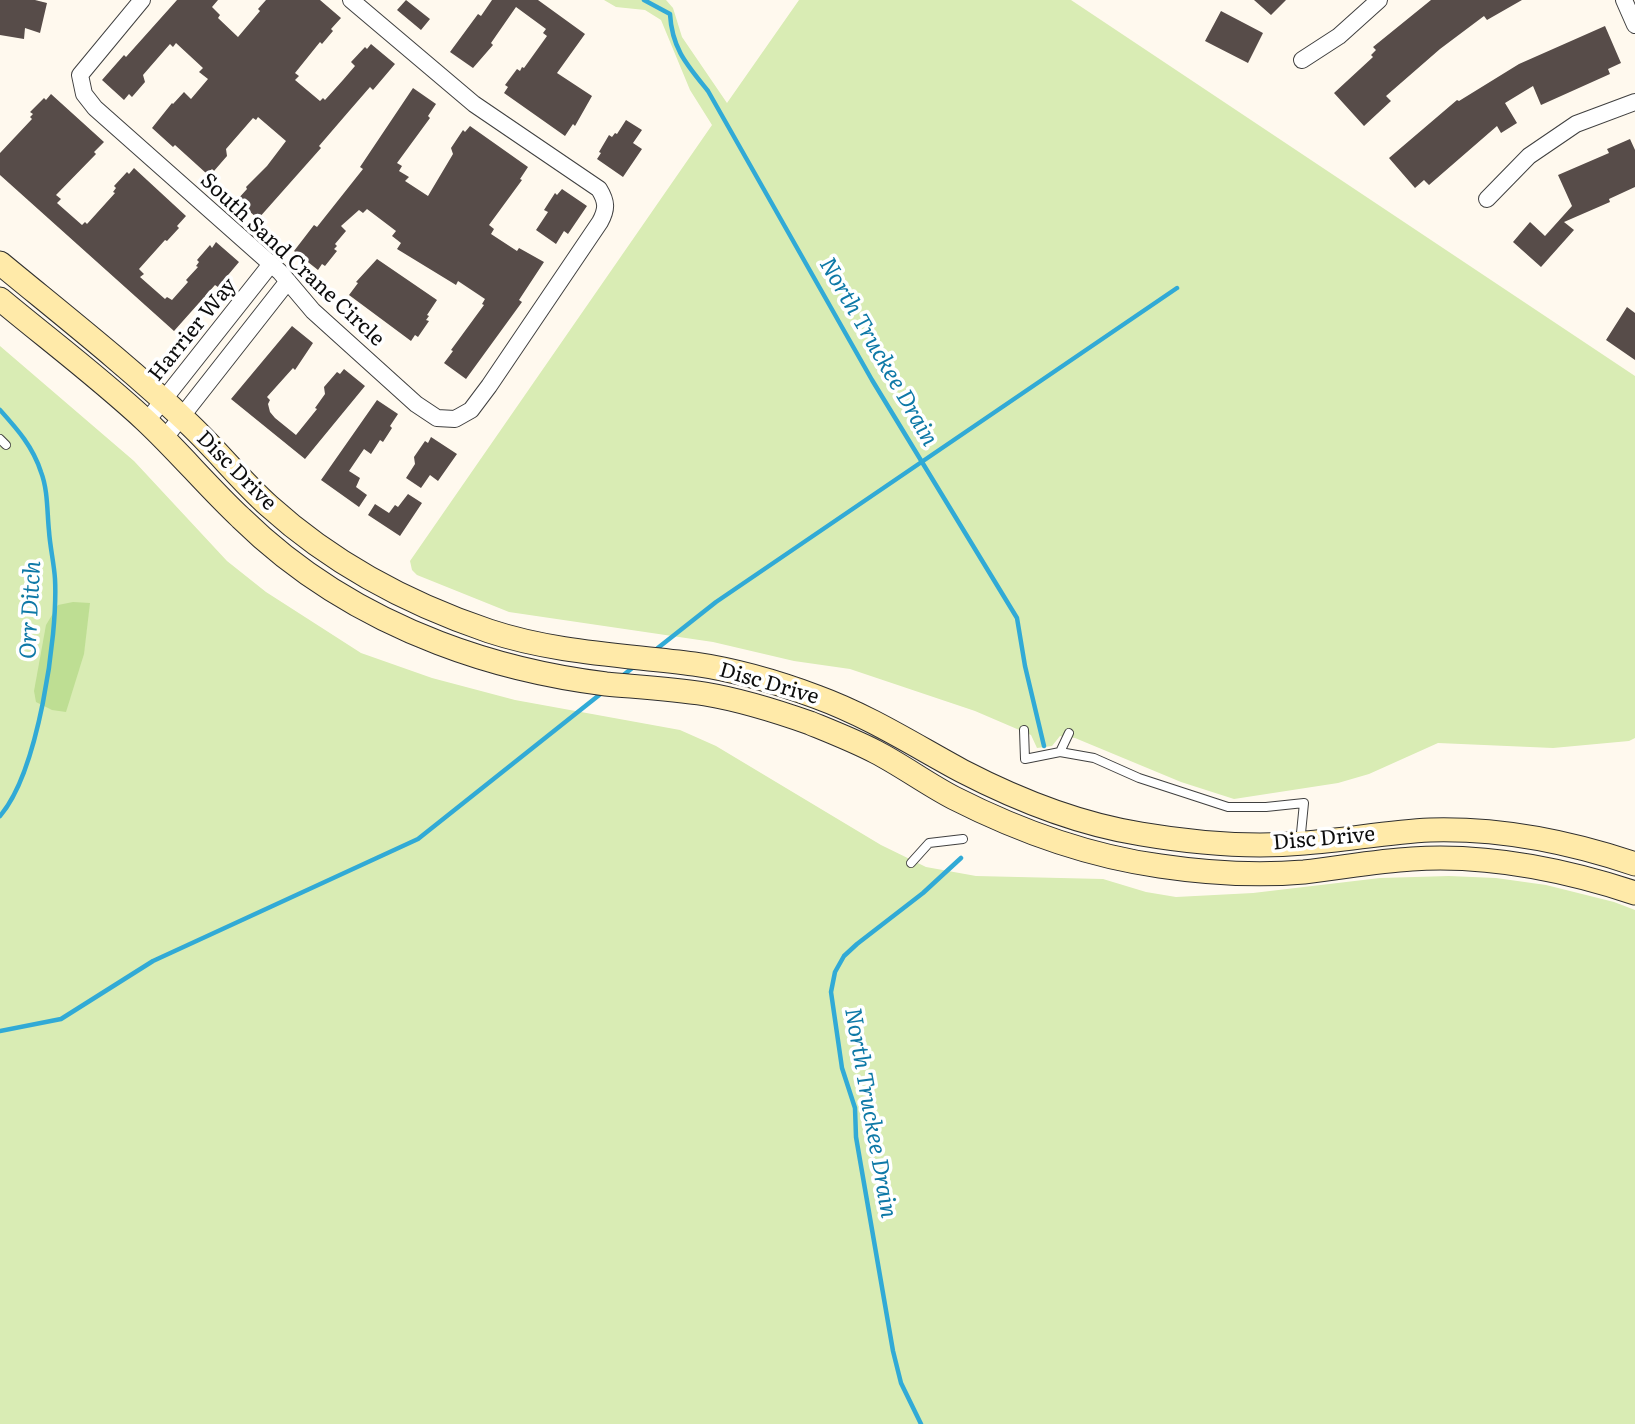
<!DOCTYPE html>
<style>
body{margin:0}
canvas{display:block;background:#fff9ee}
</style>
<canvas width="1635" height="1424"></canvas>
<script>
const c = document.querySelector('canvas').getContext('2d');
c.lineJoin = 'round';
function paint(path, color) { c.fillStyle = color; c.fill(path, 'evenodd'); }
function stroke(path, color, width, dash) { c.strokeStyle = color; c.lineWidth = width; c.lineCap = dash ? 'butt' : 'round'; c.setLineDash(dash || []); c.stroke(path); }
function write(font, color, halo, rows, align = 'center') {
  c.font = font + ' Literata,serif'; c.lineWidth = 7; c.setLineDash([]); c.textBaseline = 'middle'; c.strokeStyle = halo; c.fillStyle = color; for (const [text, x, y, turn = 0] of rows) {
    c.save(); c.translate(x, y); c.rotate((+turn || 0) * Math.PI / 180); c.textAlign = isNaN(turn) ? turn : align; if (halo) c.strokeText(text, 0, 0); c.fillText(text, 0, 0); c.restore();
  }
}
paint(new Path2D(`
 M604 0H666L673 8 682 37 727 103 799 0H1071L1635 376V738L1629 741 1553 748 1438 743 1369 774 1338 783 1234 799 1181 782 1075 738 1060 736 1052 746 1037 748 1031 735 975 711 850 669 794 661 713 642 509 612 417 575 412 570 410 561 712 125 690 90 661 20 645 10 616 7Z
 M0 346 134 461 227 561 266 592 361 653 432 678 515 700 680 730 716 746 881 845 926 867 976 876 1103 879 1146 892 1176 897 1253 893 1380 878 1449 876 1496 878 1546 885 1614 902 1635 910V1424H0Z`), '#d9ecb4');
paint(new Path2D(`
 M73 602 90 603 84 654 66 712 52 710 36 702 34 691 46 625 58 605Z`), '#bede93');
stroke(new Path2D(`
 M644 0 670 14C672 49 687 65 708 91L872 380 1017 618 1025 666 1044 746
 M0 410C18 430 33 447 41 472 48 490 47 512 49 531 50 547 54 563 55 579 58 637 38 772 0 816
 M654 651 716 602 1177 288
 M621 677 636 665
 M0 1031 61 1019 153 961 418 839 603 692
 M921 1424 901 1383 893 1351 856 1137 855 1108 842 1068 831 992 835 972 844 956 857 944 923 893 961 858`), '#31aad6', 4.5);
paint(new Path2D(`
 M0 0H35L47 3 40 33 25 28 24 39 0 35Z
 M177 0H218L212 7 220 15 218 18 238 37 260 11 258 9 266 0H320L341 18 331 29 333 31 322 44 320 42 295 73 299 76 295 80 320 101 323 98 325 100 343 80 355 66 351 62 365 47 367 49 371 44 395 64 373 90 370 87 350 110 319 146 321 148 258 219 237 200 247 189 246 187 267 166 286 141 258 117 256 120 253 118 226 149 227 156 214 171 212 169 207 174 175 145 173 147 152 128 172 103 173 104 184 92 191 99 208 79 199 72 203 68 176 43 173 47 170 44 143 75 145 82 132 97 129 94 124 100 102 80 124 55 126 57Z
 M406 0 430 19 421 30 397 10Z
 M492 0H538L585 34 557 73 592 96 575 126 573 124 565 136 504 93 508 87 505 85 517 69 520 71 522 67 524 68 547 36 543 33 546 29 516 7 491 43 493 45 473 68 450 52 478 14 481 16Z
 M1254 0H1286L1271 15Z
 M1431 0H1522L1487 20 1484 16 1440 49 1386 96 1391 101 1364 126 1334 93 1373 57 1371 55 1376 50 1373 47Z
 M1221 11 1263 33 1248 63 1205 41Z
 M1605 26 1621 63 1608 69 1610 74 1541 105 1533 86 1505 103 1517 123 1501 133 1497 126 1429 185 1424 180 1415 188 1389 158 1457 100 1459 101 1519 64Z
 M413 88 436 104 428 116 430 118 397 163 402 166 399 171 409 177 405 181 428 196 453 154 451 148 463 130 465 132 470 126 528 167 520 179 522 180 489 225 494 229 491 234 517 251 519 248 544 262 519 300 522 302 466 379 444 363 453 351 451 350 484 305 482 304 485 299 458 281 456 285 397 249 401 243 392 236 396 231 367 209 363 213 359 210 341 226 346 231 335 244 337 246 334 249 337 251 325 266 322 264 318 270 294 251 314 225 317 227 363 169 360 167Z
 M51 94 104 142 94 152 96 154 56 195 61 199 57 203 82 225 85 222 87 224 115 193 113 192 116 188 114 186 127 172 129 174 134 168 186 216 177 226 179 228 167 241 165 240 139 269 144 274 140 277 165 299 167 297 172 300 188 282 186 280 198 267 196 266 199 262 197 260 210 245 212 248 216 242 239 262 218 287 215 285 174 331 0 175V153L32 119 30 117 33 114 30 112 44 98 46 100Z
 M626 120 642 130 633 143 642 149 623 177 597 159 601 153 599 152 609 135 612 137 615 133 617 134Z
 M1630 139 1635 150V187L1609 199 1610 202 1564 222 1574 230 1541 267 1513 242 1530 222 1545 236 1572 206 1558 175 1609 153 1607 149Z
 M562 189 587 206 568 234 564 231 556 244 536 230 548 212 544 210 555 193 557 195Z
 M377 259 437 300 427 315 429 316 426 320 429 321 418 337 415 335 411 341 349 295 358 283 356 282Z
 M1627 307 1635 313V360L1606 340Z
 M292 326 313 343 295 370 293 368 267 397 270 400 268 404 270 412 275 418 296 435 317 409 315 408 325 394 324 387 337 372 340 374 344 369 365 386 305 459 231 399Z
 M377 400 398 414 390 426 392 428 383 442 380 440 371 454 364 449 349 471 360 478 356 487 367 495 359 507 321 480Z
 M431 437 457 454 438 481 430 475 421 488 406 478 415 464 414 457 425 441 428 443Z
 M408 494 422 503 400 536 368 515 375 504 389 513 395 505 398 507Z`), '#574c49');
const service = new Path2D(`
 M0 439 6 445
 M1024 730 1025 759 1060 752 1094 758 1139 778 1228 807H1266L1304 803 1300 843
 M1060 752 1069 733
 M911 863 929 843 963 839`);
const minor = new Path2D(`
 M142 0 80 75 84 94 95 108 280 272 313 311 416 404 437 418 455 419 471 410 489 386 600 222C607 209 607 202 599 189L474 104 351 0
 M1624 0 1635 25
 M1302 60 1339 36 1379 0
 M1487 199 1529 156 1576 124 1635 102
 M146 422 271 264
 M164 439 288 281`);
const secondary = new Path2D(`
 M0 263C63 315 128 366 187 422 216 449 240 480 269 506 332 563 409 604 489 631 555 653 625 655 694 664 736 670 777 682 817 697 869 716 914 745 962 771 1018 800 1078 824 1141 834 1194 843 1249 848 1304 843 1346 840 1388 832 1430 830 1498 828 1570 842 1635 864
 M0 299C48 339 100 378 146 421 179 452 208 487 241 518 297 573 366 615 439 643 491 663 550 677 606 684 639 687 672 689 705 694 741 700 776 711 810 723 832 732 855 741 876 752 903 766 927 784 954 798 1019 831 1088 856 1160 866 1207 873 1257 876 1304 872 1340 868 1376 861 1412 859 1487 854 1565 870 1635 893`);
stroke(service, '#404040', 10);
stroke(minor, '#404040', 18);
stroke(secondary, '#2f2f2f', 25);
stroke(service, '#fff', 8);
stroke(minor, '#fff', 16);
stroke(secondary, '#ffeaa9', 23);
write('21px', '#0d0d0d', '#fff', [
 ["South Sand Crane Circle",292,260,43],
 ["Harrier Way",193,330,-51],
 ["Disc Drive",236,471,45],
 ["Disc Drive",769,684,16],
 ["Disc Drive",1324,839,-5]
]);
write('italic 23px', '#0e79a7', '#fff', [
 ["North Truckee Drain",878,352,60],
 ["Orr Ditch",31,610,-87],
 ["North Truckee Drain",870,1113,80]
]);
</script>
